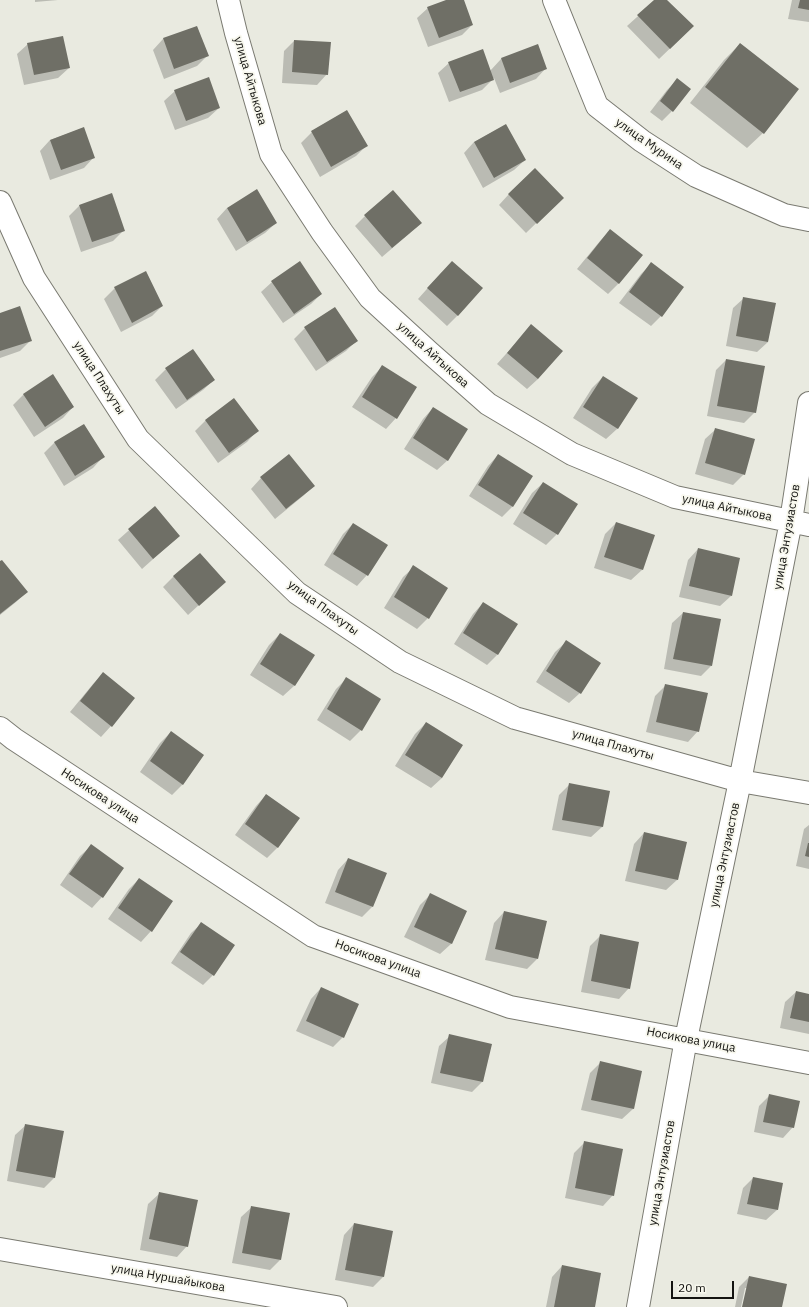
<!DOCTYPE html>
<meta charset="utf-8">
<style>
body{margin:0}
#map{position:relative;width:809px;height:1307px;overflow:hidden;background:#e9eae0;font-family:"IBM Plex Sans",sans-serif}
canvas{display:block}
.scale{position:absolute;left:671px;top:1281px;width:63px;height:18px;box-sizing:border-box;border:2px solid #131310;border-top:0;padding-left:5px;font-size:12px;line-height:14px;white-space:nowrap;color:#131310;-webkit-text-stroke:3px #f7f7ed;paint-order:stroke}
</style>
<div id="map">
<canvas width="809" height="1307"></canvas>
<div class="scale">20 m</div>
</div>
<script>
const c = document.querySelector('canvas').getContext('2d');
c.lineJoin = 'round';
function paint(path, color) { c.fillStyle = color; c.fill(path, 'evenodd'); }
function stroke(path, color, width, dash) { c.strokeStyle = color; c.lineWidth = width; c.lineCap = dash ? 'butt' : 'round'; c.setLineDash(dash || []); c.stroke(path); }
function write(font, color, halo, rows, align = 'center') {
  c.font = font + ' "IBM Plex Sans",sans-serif'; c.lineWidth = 3.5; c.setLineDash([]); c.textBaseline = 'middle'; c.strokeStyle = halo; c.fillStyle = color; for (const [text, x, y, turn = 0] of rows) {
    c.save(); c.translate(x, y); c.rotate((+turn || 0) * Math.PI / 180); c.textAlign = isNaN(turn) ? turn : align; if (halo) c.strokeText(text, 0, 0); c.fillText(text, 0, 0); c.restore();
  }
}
paint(new Path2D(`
 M35 0H58L35 2Z
 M449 0H463L472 25 462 35 428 47 417 18 428 8Z
 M656 0H665L682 37 659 59 627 26Z
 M792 0H809V22L788 19Z
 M197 27 207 56 197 66 164 79 153 50 163 39Z
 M294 41 327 74 317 85 282 83 284 51Z
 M28 44 69 68 58 78 24 85 17 54Z
 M740 44 763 133 747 148 690 103 724 60Z
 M538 45 546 68 536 79 500 93 494 78 482 90 449 102 438 73 449 63 490 71 501 59Z
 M677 80 672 111 662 121 650 112 667 90Z
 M175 91 219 108 208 118 175 130 164 101Z
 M505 125 525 160 514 170 483 188 464 153 474 142Z
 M83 128 94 157 84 168 50 180 40 151 50 140Z
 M312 132 366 146 356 156 320 177 301 143Z
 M509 194 562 198 526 233 499 205Z
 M79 206 124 230 113 241 81 252 69 216Z
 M227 208 276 223 265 233 236 251 217 219Z
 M365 216 410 233 382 257 355 226Z
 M610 230 619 283 608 294 577 269 600 241Z
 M651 264 661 316 651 326 619 303 641 274Z
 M442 272 458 315 447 326 418 299Z
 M272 282 321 294 311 304 283 323 261 292Z
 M115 288 162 306 152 316 121 332 104 299Z
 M744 298 768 342 757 352 726 346 733 308Z
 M335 308 356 341 346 351 316 371 294 339 305 328Z
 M0 314 31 340 20 351 0 358Z
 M531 326 538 379 527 389 497 364Z
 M726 360 755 412 744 423 707 416 716 370Z
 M382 367 396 418 386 429 352 407 372 377Z
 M166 369 214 380 203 390 176 409 155 380Z
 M603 377 636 398 617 429 606 439 573 418 592 388Z
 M24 394 73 407 63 418 34 437 13 405Z
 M234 399 257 431 247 442 218 463 195 431 205 421Z
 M433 408 448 460 437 470 404 449 423 419Z
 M83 425 103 457 93 468 64 486 44 453 54 443Z
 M716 429 744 474 733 485 695 474 705 439Z
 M498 455 531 476 512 507 502 517 469 496 488 466Z
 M261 478 314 486 303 496 275 519 251 489Z
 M543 483 557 534 546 545 513 524 532 493Z
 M154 508 179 536 142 569 118 540Z
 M616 523 642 570 631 580 594 568 605 534Z
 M353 524 367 575 357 586 324 565 343 534Z
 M698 549 731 596 720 606 679 597 688 560Z
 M0 563 26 592 16 602 0 615Z
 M414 567 447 588 428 618 417 629 384 608 403 577Z
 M174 576 224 582 188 615 163 587Z
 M483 603 497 655 487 665 454 644 473 614Z
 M683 613 711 666 701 676 664 669 672 623Z
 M280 634 313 655 294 686 283 696 250 675 269 645Z
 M566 642 580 693 569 703 536 682 555 652Z
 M103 674 134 698 111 726 101 737 70 712 93 684Z
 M346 679 380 700 361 730 350 741 317 720 336 689Z
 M666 685 698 731 688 742 646 732 655 696Z
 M426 723 442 778 431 788 395 766 415 734Z
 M171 732 183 784 172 795 140 772 160 743Z
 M570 784 609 792 602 827 591 837 552 830 559 795Z
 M266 795 278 847 267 858 235 835 256 806Z
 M809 825V869L796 866 804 829Z
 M644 833 677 880 666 890 625 881 634 844Z
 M91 846 102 897 92 908 60 885 80 856Z
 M348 859 372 907 362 917 325 903 338 870Z
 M139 879 151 931 141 942 108 919 129 889Z
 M430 895 466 911 451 944 440 954 404 937 420 905Z
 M504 912 537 959 527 969 485 960 494 923Z
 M202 923 213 975 203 985 171 963 191 933Z
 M601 935 629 988 619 999 581 992 590 946Z
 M321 988 343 1037 333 1047 296 1031 311 999Z
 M796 992 809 995V1034L780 1028 785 1002Z
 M450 1036 491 1045 482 1082 472 1092 431 1083 439 1046Z
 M600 1063 641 1072 633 1109 622 1119 581 1110 590 1073Z
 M770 1095 793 1127 783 1138 754 1132 759 1106Z
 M26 1125 54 1178 44 1188 7 1181 15 1135Z
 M585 1142 613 1195 603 1206 565 1198 574 1153Z
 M753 1178 777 1210 766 1220 737 1214 743 1188Z
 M159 1194 187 1246 177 1257 140 1250 148 1204Z
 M252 1207 280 1260 270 1270 232 1263 241 1217Z
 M354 1224 392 1231 383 1277 373 1287 335 1280 344 1235Z
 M562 1266 594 1307H546L552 1277Z
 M749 1277 781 1307H743L747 1288H745L741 1307H735L739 1287Z`), '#0003');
paint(new Path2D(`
 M446 0H464L473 25 439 38 427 7Z
 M654 0H667L694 26 670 49 637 15Z
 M800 0H809V10L798 8Z
 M197 26 209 56 174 69 163 38Z
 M63 36 70 68 34 75 27 43Z
 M294 40 331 42 328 75 292 72Z
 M740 43 799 89 764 134 705 87Z
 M538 44 547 69 510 83 501 58Z
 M483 49 494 80 460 92 448 62Z
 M209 77 220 108 186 121 174 90Z
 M677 78 691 89 673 112 660 101Z
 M347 110 368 146 331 167 311 131Z
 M506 124 526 160 494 178 474 142Z
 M84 127 95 158 61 170 50 140Z
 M535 168 564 198 537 224 508 194Z
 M257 189 277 223 247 242 227 208Z
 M393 190 422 223 392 248 364 215Z
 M112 193 125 231 92 242 79 205Z
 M610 229 643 255 619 284 587 258Z
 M300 261 322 294 294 314 271 281Z
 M452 261 483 288 458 316 427 288Z
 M651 262 684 287 662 317 629 292Z
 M146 271 163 306 132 323 114 287Z
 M743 297 776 303 768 342 736 336Z
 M20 306 32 341 0 351V313Z
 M335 307 358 341 327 362 304 327Z
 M531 324 563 351 538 379 507 353Z
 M193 349 215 380 187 400 165 368Z
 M726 359 765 366 756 413 717 406Z
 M382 365 417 387 397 419 362 397Z
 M53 374 74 407 45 427 23 394Z
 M603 376 638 398 618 429 583 407Z
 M234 398 259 431 229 453 205 420Z
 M433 407 468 429 448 461 413 438Z
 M84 424 105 457 75 476 54 442Z
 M715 428 755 439 745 475 705 463Z
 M289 454 315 486 286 509 260 477Z
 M498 454 533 476 513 507 478 485Z
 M543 482 578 504 558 535 523 513Z
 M155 506 180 536 153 559 128 529Z
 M616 522 655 535 643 570 604 557Z
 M353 523 388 545 368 576 333 554Z
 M698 548 740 558 732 596 689 586Z
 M200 553 226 582 199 606 173 576Z
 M2 560 28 592 0 614V561Z
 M413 565 448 588 429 619 394 597Z
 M483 602 518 624 498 655 463 633Z
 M683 612 721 619 712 666 673 659Z
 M280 633 315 655 295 686 260 664Z
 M566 640 601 663 581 694 546 671Z
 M103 672 135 698 112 727 80 701Z
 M346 677 381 699 362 731 327 709Z
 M665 684 708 693 699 732 656 722Z
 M426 722 463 745 442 778 405 755Z
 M171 731 204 755 183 785 150 761Z
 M569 783 610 791 603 827 562 820Z
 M266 794 300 818 278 848 245 824Z
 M644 832 687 842 678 880 635 871Z
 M808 843H809V857L805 856Z
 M91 844 124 868 103 898 69 874Z
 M348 858 387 873 373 907 335 892Z
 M139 878 173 901 152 932 118 908Z
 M430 893 467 911 452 944 414 927Z
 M504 911 547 921 538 959 495 949Z
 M201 922 235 945 214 976 180 952Z
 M600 934 639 942 630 989 591 981Z
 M321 987 359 1004 344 1038 306 1021Z
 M796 991 809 994V1022L790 1018Z
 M449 1034 492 1044 483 1082 440 1073Z
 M600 1061 642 1071 634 1109 591 1100Z
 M769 1094 800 1101 794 1128 763 1122Z
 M25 1124 64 1131 55 1178 16 1171Z
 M584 1141 623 1149 614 1196 575 1188Z
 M753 1177 783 1183 778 1210 747 1204Z
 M159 1192 198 1200 188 1247 149 1239Z
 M251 1206 290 1213 281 1260 242 1253Z
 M354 1223 393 1231 384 1277 345 1270Z
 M562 1265 601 1273 595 1307H554Z
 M749 1276 787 1284 782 1307H742Z`), '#6f6f66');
const minor = new Path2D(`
 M228 0 236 33 271 154 322 232 370 298 429 352 488 404 572 454 675 497 809 525
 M554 0 597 106 642 141 696 176 784 215 809 220
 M0 202 34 278 138 439 297 593 400 662 515 718 740 781 809 793
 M0 728 14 739 313 936 510 1007 809 1063
 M0 1249 336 1307
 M638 1307 686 1039 740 781 791 521 809 403`);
stroke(minor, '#7a7a71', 24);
stroke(minor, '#fff', 22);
write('12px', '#131310', '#f7f7ed', [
 ["улица Айтыкова",250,81,74],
 ["улица Мурина",649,144,35],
 ["улица Айтыкова",433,355,42],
 ["улица Плахуты",99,378,57],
 ["улица Айтыкова",727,508,12],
 ["улица Энтузиастов",787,537,-80],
 ["улица Плахуты",323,608,36],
 ["улица Плахуты",613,745,16],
 ["Носикова улица",100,796,33],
 ["улица Энтузиастов",725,855,-78],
 ["Носикова улица",378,959,20],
 ["Носикова улица",691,1040,11],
 ["улица Энтузиастов",662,1173,-80],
 ["улица Нуршайыкова",168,1278,10]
]);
</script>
